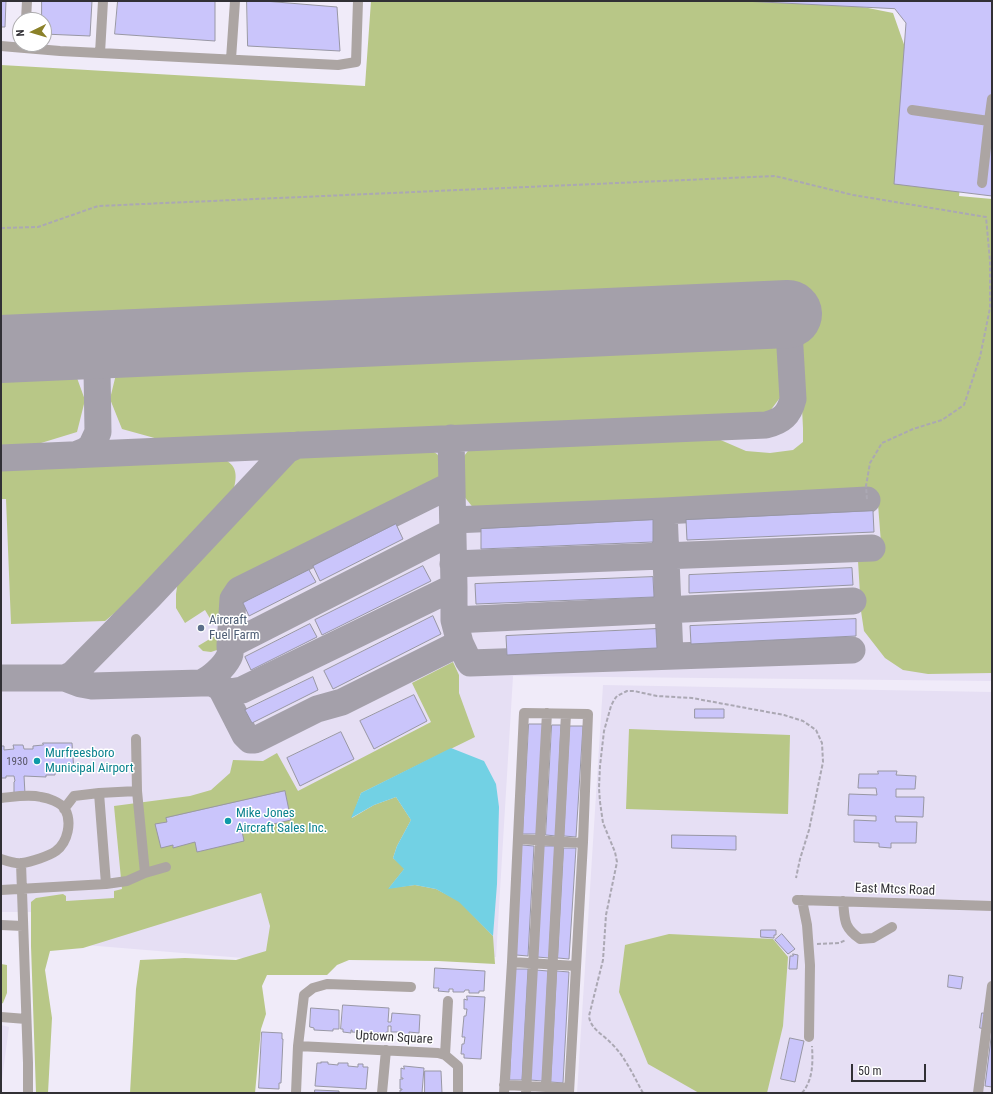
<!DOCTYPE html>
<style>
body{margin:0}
#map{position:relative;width:993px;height:1094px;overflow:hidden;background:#f0ebf9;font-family:"Roboto Condensed",sans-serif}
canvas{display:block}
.frame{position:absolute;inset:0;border:2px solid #313035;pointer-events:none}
.north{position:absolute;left:12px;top:12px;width:40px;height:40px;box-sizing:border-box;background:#fff;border:1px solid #adacae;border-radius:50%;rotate:265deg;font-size:11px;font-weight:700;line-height:16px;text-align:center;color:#313035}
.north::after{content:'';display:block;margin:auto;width:14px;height:18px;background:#8b8129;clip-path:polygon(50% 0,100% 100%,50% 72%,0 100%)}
.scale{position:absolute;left:851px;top:1064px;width:75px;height:18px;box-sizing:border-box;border:2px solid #313035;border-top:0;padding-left:5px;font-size:12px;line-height:14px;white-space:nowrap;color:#313035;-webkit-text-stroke:3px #fff;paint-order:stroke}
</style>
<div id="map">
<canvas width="993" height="1094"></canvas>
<div class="frame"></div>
<div class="north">N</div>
<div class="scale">50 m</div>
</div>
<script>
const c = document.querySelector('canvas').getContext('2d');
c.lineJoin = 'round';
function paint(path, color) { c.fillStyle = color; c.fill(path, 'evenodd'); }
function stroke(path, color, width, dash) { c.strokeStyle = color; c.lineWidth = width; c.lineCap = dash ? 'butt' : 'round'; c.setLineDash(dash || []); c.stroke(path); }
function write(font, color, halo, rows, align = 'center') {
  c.font = font + ' "Roboto Condensed",sans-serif'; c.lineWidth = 3; c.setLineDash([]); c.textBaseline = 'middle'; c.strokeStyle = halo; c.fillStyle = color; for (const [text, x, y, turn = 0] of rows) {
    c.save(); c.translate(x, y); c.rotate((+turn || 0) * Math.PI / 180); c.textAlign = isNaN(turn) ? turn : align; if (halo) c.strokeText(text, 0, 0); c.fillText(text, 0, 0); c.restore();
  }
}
paint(new Path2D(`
 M890 193 992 203V681L513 676 496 957 255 959 49 942 47 912H1V198Z
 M603 685 992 692V1093H577Z
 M1 1025 9 1027 1 1087Z`), '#e6dff4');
paint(new Path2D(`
 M371 1H807L853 5 893 13 907 53 966 132 959 196 992 199V673L928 674 903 670 885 658 864 631 861 611 858 561 862 557 882 556 877 491 475 510 459 490 461 460 471 447 483 444 582 442 709 435 746 451 770 453 793 450 803 442V428L796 288 378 308 1 325V65L365 86Z
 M766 336 781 350 785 391 767 415 670 421 169 442 122 429 110 399 118 366Z
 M73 367 85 400 77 432 28 447 1 449V370Z
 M425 447 437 454 443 463 441 475 432 485 376 511 230 584 226 598 225 618 214 625 205 610 185 623 176 608V594L178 580 288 461 298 455 311 452Z
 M215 457C218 458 223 459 227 461 239 468 236 481 233 492L158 577 105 621 11 624 6 499H1V467Z
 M223 631V641L217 650 211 652 203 651 198 646Z
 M453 662 459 675V693L475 737 361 793 352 818 374 805 396 797 411 820 397 846 393 858 405 868 389 888 415 885 436 889 459 901 493 936 495 964 438 961 349 960 337 965 327 975H267L262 986 266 1014 261 1029 255 1093H130L136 989 140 960 185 958 236 960 266 951 270 926 261 893 83 948 50 951 45 970 52 1018 48 1093H36L31 946V902L36 898 63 894 66 896V901L114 898V891L122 889 114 806 190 796 211 790 230 773 233 760 263 761 277 753 298 791 431 722 412 683Z
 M629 729 790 735 788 814 626 809Z
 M669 934 773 939 788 957 783 1026 767 1093H699L648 1064 619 992 625 945Z
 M1 964 7 965V993L3 1003 1 1004Z`), '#b8c787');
paint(new Path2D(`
 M451 748 484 761 496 784 499 807 497 884 493 936 459 902 436 889 415 885 388 889 404 869 393 858 397 846 411 820 396 797 374 805 351 818 361 793Z`), '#72d1e4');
stroke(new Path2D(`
 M61 346C80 348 91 349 97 370L98 432 91 447 85 451 75 455
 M97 370C98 357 106 348 118 344
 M1 458 766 425C782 421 789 415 793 399L788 314
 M664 511 670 656
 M453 520 664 511 867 500
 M452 532 230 645C230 649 231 653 229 657 224 667 211 679 201 683H212L221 688 245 735 250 740H255L317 709 342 702 460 643 454 620V587
 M453 564 872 548
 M454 620 853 601
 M460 643 468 660 470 663 852 650
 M230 645 233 599 239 590 451 485
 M1 678H65L73 674 149 597 287 450 298 445
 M65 678 81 684 92 686 201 683
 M221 688 230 692 242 690 454 587 451 438`), '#a4a0aa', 27);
stroke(new Path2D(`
 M1 349 788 314`), '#a4a0aa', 68);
const building = new Path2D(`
 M1 1H6L5 27H1Z
 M42 1H92L90 36 44 34V20H42Z
 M118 1H215V41L115 34Z
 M247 1H264L337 7 340 51 248 46Z
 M743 1H992V196L894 184 906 23 895 9Z
 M873 511 874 532 687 540 686 520Z
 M653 520V542L481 549V529Z
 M396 524 403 539 320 581 313 566Z
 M423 566 431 581 322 635 315 620Z
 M852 568 853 585 689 593V575Z
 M309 570 316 582 249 616 243 603Z
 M653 577 654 597 476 604 475 584Z
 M433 616 441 634 333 689 324 671Z
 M856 619V636L691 644 690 626Z
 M310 624 317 637 251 670 245 657Z
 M656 629 657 648 507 655 506 636Z
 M313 677 318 690 252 723 245 710Z
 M414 695 427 721 374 749 360 721Z
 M695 709H724V718H695Z
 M529 724H543L537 834H523Z
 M552 725H561L556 836 546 835Z
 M570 726H583L576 837 564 836Z
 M341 732 354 759 300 786 287 758Z
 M43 743H72L74 772H55V775H46V777L24 776 25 794H14V782L15 781 14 776H6V778H1V746H4V750L14 749 13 745H23L24 749H33V746L43 745Z
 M878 771H897L896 775 916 776 915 789H896V797H924L923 817 895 816 896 822H917L916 843H891V848L879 847V843L854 842V820L876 821V816L848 815 849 794 877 795 876 788H858L859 774H878Z
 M285 791 291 820 242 831 244 841 197 852 195 842 173 848V845L161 848 155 824 167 822 166 818Z
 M672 835 736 836V850L672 848Z
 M522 845 534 846 528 956 516 955Z
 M543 846H555L549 958 537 957Z
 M564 848H576L569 959 558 958Z
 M761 930H776V935H774V938L761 937Z
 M782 934 795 949 788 954 775 940Z
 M793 954 798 955 797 969H789L790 956H793Z
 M435 968 485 971 484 991H479V993H469V990H465L464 992H453V989H449V992L438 991 439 988H434Z
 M515 969H528L522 1080H510Z
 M536 970 548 971 543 1081 530 1080Z
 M557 971 569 972 563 1083 551 1082Z
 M949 975 963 977 961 989 948 987Z
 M467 996 485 997 481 1059 464 1058V1054H461L462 1044H464L465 1037H462L464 1016H466L467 1009H464V999L467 1000Z
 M343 1005 389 1008 388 1022H391L392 1013 420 1015 419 1033 409 1032V1035L400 1034V1032H391V1026H388V1032H386V1034H378V1032L377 1034 352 1032V1030H351V1033L343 1032V1029H341Z
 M311 1008 339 1010V1029H333V1031L314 1030V1028L310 1027Z
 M982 1013 992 1014V1087L985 1086 992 1030 980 1028Z
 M262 1032 282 1033V1039H283L281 1083H279V1089L259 1088Z
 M790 1038 804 1041 795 1082 781 1079Z
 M321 1062H328V1064L338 1065V1063H348V1066L358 1067V1064H363V1067H368L366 1089 315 1086 317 1063H321Z
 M404 1066 424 1068 422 1093H400V1090H402V1089H400V1079H403V1078H401V1068L404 1069Z
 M425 1071H441L442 1093H425Z
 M315 1090 339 1091V1093H315Z`);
paint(building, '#cac5fb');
stroke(building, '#9897a4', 1);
stroke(new Path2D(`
 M1 228 38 227 98 206 775 176 853 195 986 217 990 261V308L980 357 964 405 942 420 913 429 882 443 870 463 866 486 867 500
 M817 944 839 943 846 940
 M643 1093C633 1075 625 1056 610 1042 602 1034 590 1028 589 1016L603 960 606 915 617 862 615 852 603 823 600 802 599 788 600 766 604 731 611 706 614 700 617 696 627 691H634L657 696 692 698 784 715 803 721 816 730 822 743 823 762 809 830 800 859 796 878
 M802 1093C813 1080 813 1063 812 1046`), '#aba8b3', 2, [4, 2]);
stroke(new Path2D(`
 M26 20 27 1
 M1 46 60 51 338 65 356 62 358 1
 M100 53 103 1
 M231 59 235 1
 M912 110 989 121 992 99
 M982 183 989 121
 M1 798C13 797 28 794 41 797 48 798 60 802 65 809 72 822 68 842 56 851 49 856 31 862 22 863 15 864 7 861 1 859
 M64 809 74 796 99 793 137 791
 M518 839 583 843
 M21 863 28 1063V1093
 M145 873 166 867
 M106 884 127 881 145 873 137 791 136 739
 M1 890 106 884 99 793
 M797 900 992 906
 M802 900 807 925 810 965 809 1037
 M843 901C845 920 843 927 860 939L873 938 892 927
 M1 925 23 926
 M512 962 576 966
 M1 1017 26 1019
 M298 1046 304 995 313 988 327 984 411 987
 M445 1055 448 1001
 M504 1085 546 1087 566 714
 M546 1087 569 1088
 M296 1093 298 1046 438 1053 445 1055 458 1066V1093
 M382 1093 386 1050
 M504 1093 512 962 524 713 588 714 583 842 569 1093
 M526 1093 547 713
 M978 1093 992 986`), '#aca5a3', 10);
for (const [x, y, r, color] of [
 [201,628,4,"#5c6f8a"],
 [37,761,4,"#0f9aa8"],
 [228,821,4,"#0f9aa8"]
]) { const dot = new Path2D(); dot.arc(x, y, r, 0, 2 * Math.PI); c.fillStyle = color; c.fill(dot); stroke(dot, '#fff', 1.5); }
write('11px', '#575566', null, [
 ["1930",17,762]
]);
write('13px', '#4e5e75', '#fff', [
 ["Aircraft",209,621],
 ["Fuel Farm",209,636]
], 'left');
write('13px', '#0d838f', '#fff', [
 ["Murfreesboro",45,754],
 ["Municipal Airport",45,769],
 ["Mike Jones",236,814],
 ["Aircraft Sales Inc.",236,829]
], 'left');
write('13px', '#313035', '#fff', [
 ["East Mtcs Road",895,890,2],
 ["Uptown Square",394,1038,3]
]);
</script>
